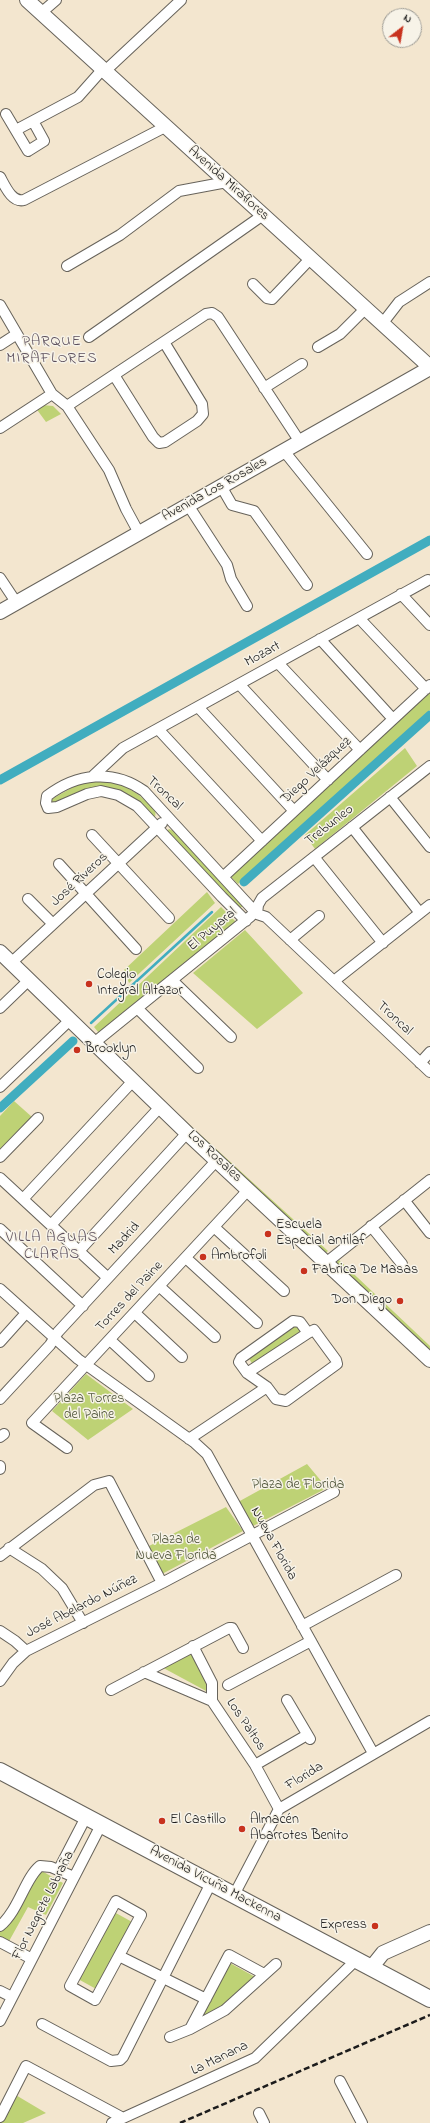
<!DOCTYPE html>
<meta charset="utf-8">
<style>
body{margin:0}
#map{position:relative;width:430px;height:2123px;overflow:hidden;background:#f3e6cf;font-family:"Indie Flower",sans-serif}
canvas{display:block}
.north{position:absolute;left:382px;top:8px;width:40px;height:40px;box-sizing:border-box;background:#f7f3e8;border:1px solid #9f9d96;border-radius:50%;rotate:31deg;font-size:11px;font-weight:700;line-height:16px;text-align:center;color:#1c1c1c}
.north::after{content:'';display:block;margin:auto;width:14px;height:18px;background:#c8321e;clip-path:polygon(50% 0,100% 100%,50% 72%,0 100%)}
</style>
<div id="map">
<canvas width="430" height="2123"></canvas>
<div class="north">N</div>
</div>
<script>
const c = document.querySelector('canvas').getContext('2d');
c.lineJoin = 'round';
function paint(path, color) { c.fillStyle = color; c.fill(path, 'evenodd'); }
function stroke(path, color, width, dash) { c.strokeStyle = color; c.lineWidth = width; c.lineCap = dash ? 'butt' : 'round'; c.setLineDash(dash || []); c.stroke(path); }
function write(font, color, halo, rows, align = 'center') {
  c.font = font + ' "Indie Flower",sans-serif'; c.lineWidth = 3; c.setLineDash([]); c.textBaseline = 'middle'; c.strokeStyle = halo; c.fillStyle = color; for (const [text, x, y, turn = 0] of rows) {
    c.save(); c.translate(x, y); c.rotate((+turn || 0) * Math.PI / 180); c.textAlign = isNaN(turn) ? turn : align; if (halo) c.strokeText(text, 0, 0); c.fillText(text, 0, 0); c.restore();
  }
}
paint(new Path2D(`
 M42 405 53 406 61 414 46 422 35 407Z
 M430 689V710L238 884 229 875Z
 M405 748 417 766 315 849 305 835Z
 M93 781C116 781 132 787 149 804 153 808 157 811 155 817L107 790 55 805 50 802 52 799 75 786Z
 M169 829 174 831 242 901V907L238 908 169 835 167 831Z
 M207 892 215 903 129 983 124 970Z
 M221 907 237 923 109 1028 99 1033 94 1027Z
 M245 930 303 993 257 1029 193 973Z
 M14 1101 32 1117 0 1149V1116Z
 M169 1106 328 1251 323 1255Z
 M339 1260 430 1346V1356L334 1264Z
 M296 1322 302 1330 253 1365 248 1357Z
 M86 1374 133 1409 88 1440 52 1411Z
 M307 1464 327 1488 253 1526 238 1502Z
 M226 1507 243 1531 162 1574 149 1546Z
 M189 1645 211 1686 208 1692 156 1664Z
 M40 1870 63 1883 46 1915 28 1907 8 1943 0 1939V1929Z
 M114 1912 134 1923 98 1990 78 1979Z
 M228 1962 257 1978 225 2007 196 2023Z
 M14 2094 46 2113 23 2123H0Z`), '#bed275');
stroke(new Path2D(`
 M91 1023 212 912`), '#41adbf', 2.5);
stroke(new Path2D(`
 M0 780 430 540
 M244 882 430 715
 M0 1108 73 1041`), '#41adbf', 9);
const street = new Path2D(`
 M41 13 56 0
 M104 72 181 0
 M6 114 28 151 44 141 33 121
 M16 130 78 97 102 70
 M0 177C5 186 12 203 24 200L165 127
 M67 266 120 235 179 191 227 182
 M253 284 267 298 272 299 311 258
 M0 305 52 394 67 406 109 470 126 509 139 533
 M382 324 399 302 430 282
 M89 337 263 215
 M0 345 17 334
 M318 347 340 334 365 309
 M114 375 153 437 159 443 165 442 197 421 203 414 202 404 164 342
 M264 388 302 364
 M67 406 206 314 212 313 218 317 300 442
 M0 428 52 394
 M284 451 367 554
 M221 486 232 505 254 511 307 585
 M188 505 227 565 231 579 247 606
 M0 578 16 602
 M401 594 430 625
 M359 618 426 689
 M320 639 393 719
 M278 663 360 750
 M239 684 328 780
 M198 707 294 811
 M158 729 262 841
 M93 776 123 748 428 580
 M390 797 430 847
 M352 827 420 913
 M92 835 169 918
 M314 857 383 943
 M59 864 136 949
 M223 877 430 685
 M28 899 53 924
 M257 914 258 905 262 898 430 766
 M246 921 222 897 137 806 118 795 101 791 87 794 57 807 48 808 46 803 47 796C77 773 113 769 144 791L257 914 266 917 430 1072
 M290 940 319 916
 M11 963 162 823
 M173 981 231 1037
 M334 981 430 905
 M0 1008 29 980
 M138 1009 198 1068
 M94 1043 251 916
 M420 1063 430 1052
 M0 1087 70 1020
 M0 1157 38 1118
 M0 1178 108 1278
 M23 1199 133 1081
 M404 1200 430 1233
 M51 1225 160 1107
 M371 1226 402 1264
 M214 1227 284 1291
 M0 1229 83 1306
 M79 1251 187 1133
 M186 1258 257 1323
 M327 1262 430 1180
 M159 1286 215 1337
 M0 1289 78 1359 195 1443 207 1454 373 1753
 M135 1313 182 1357
 M110 1340 149 1376
 M0 1342 26 1313
 M247 1373 308 1333 314 1330 336 1360 337 1364 286 1401 276 1399 267 1387 247 1373 239 1362 241 1358 293 1321 300 1322 308 1333
 M0 1399 50 1345 58 1332 217 1160
 M0 1437 4 1434
 M189 1439 267 1387
 M67 1448 32 1423 249 1189
 M0 1466V1469
 M9 1548 42 1569 62 1588 83 1623
 M0 1556 94 1485 109 1481 162 1583
 M302 1626 396 1575
 M0 1631 15 1641 26 1651
 M193 1646 212 1683V1701
 M144 1672 212 1701 255 1765 279 1809
 M0 1681 13 1663 26 1651 162 1583 334 1492
 M228 1685 311 1641
 M111 1690 229 1628H232L243 1648
 M287 1700 310 1739
 M255 1765 307 1735
 M59 1869 86 1817
 M234 1895 279 1809 430 1721
 M116 1901 141 1915 95 2000 70 1986Z
 M0 1926C19 1910 25 1878 40 1866L51 1867 74 1877
 M0 1942 32 1959
 M119 1956 206 1999
 M0 1991 12 1997
 M0 2021 101 1825
 M42 2024 111 2061 120 2060 123 2057 211 1883
 M190 2029 229 1955 264 1974
 M170 2037 190 2029 225 2010 276 1964
 M340 2081 362 2123
 M259 2113 264 2123
 M0 2117 26 2066 123 2118
 M112 2123 255 2058 356 1960`);
const secondary = new Path2D(`
 M27 0 430 367
 M0 612 430 368
 M0 952 187 1133 430 1360
 M371 1968 383 1953 430 1932`);
const primary = new Path2D(`
 M0 1771 430 1999`);
stroke(street, '#67635b', 12);
stroke(secondary, '#67635b', 16);
stroke(primary, '#67635b', 18);
stroke(street, '#fff', 10);
stroke(secondary, '#fff', 14);
stroke(primary, '#fff', 16);
stroke(new Path2D(`
 M180 2123 430 2015`), '#1c1c1c', 2.5, [6, 3]);
for (const [x, y, r, color] of [
 [89,984,4,"#c8321e"],
 [77,1050,4,"#c8321e"],
 [268,1234,4,"#c8321e"],
 [203,1257,4,"#c8321e"],
 [304,1271,4,"#c8321e"],
 [400,1301,4,"#c8321e"],
 [162,1821,4,"#c8321e"],
 [242,1829,4,"#c8321e"],
 [375,1926,4,"#c8321e"]
]) { const dot = new Path2D(); dot.arc(x, y, r, 0, 2 * Math.PI); c.fillStyle = color; c.fill(dot); stroke(dot, '#f7f3e8', 1.5); }
write('14px', '#1c1c1c', '#f7f3e8', [
 ["Avenida Miraflores",228,184,42],
 ["Avenida Los Rosales",215,490,-29],
 ["Mozart",263,655,-29],
 ["Diego Velázquez",317,771,-43],
 ["Troncal",164,794,43],
 ["Trebunleo",330,826,-38],
 ["José Riveros",80,880,-43],
 ["El Puyaral",213,930,-40],
 ["Troncal",394,1019,43],
 ["Los Rosales",214,1157,43],
 ["Madrid",125,1239,-47],
 ["Torres del Paine",130,1297,-47],
 ["Nueva Florida",273,1544,61],
 ["José Abelardo Núñez",82,1607,-27],
 ["Los Paltos",245,1725,56],
 ["Florida",305,1777,-31],
 ["Avenida Vicuña Mackenna",215,1885,28],
 ["Flor Negrete Labraña",44,1906,-63],
 ["La Manana",220,2059,-26]
]);
write('14px', '#1c1c1c', '#f7f3e8', [
 ["Colegio",97,976],
 ["Integral Altazor",97,992],
 ["Brooklyn",85,1050],
 ["Escuela",276,1226],
 ["Especial antilaf",276,1242],
 ["Ambrofoli",211,1257],
 ["Fabrica De Masas",312,1271],
 ["Don Diego",392,1301,"right"],
 ["El Castillo",170,1821],
 ["Almacén",250,1821],
 ["Abarrotes Benito",250,1837],
 ["Express",367,1926,"right"]
], 'left');
write('14px', '#4d5337', '#f7f3e8', [
 ["Plaza Torres",89,1400],
 ["del Paine",89,1416],
 ["Plaza de Florida",298,1486],
 ["Plaza de",176,1541],
 ["Nueva Florida",176,1557]
]);
c.letterSpacing = '1px';
write('15px', '#5c4f5c', '#f7f3e8', [
 ["PARQUE",52,343],
 ["MIRAFLORES",52,360],
 ["VILLA AGUAS",52,1239],
 ["CLARAS",52,1256]
]);
c.letterSpacing = '0px';
</script>
